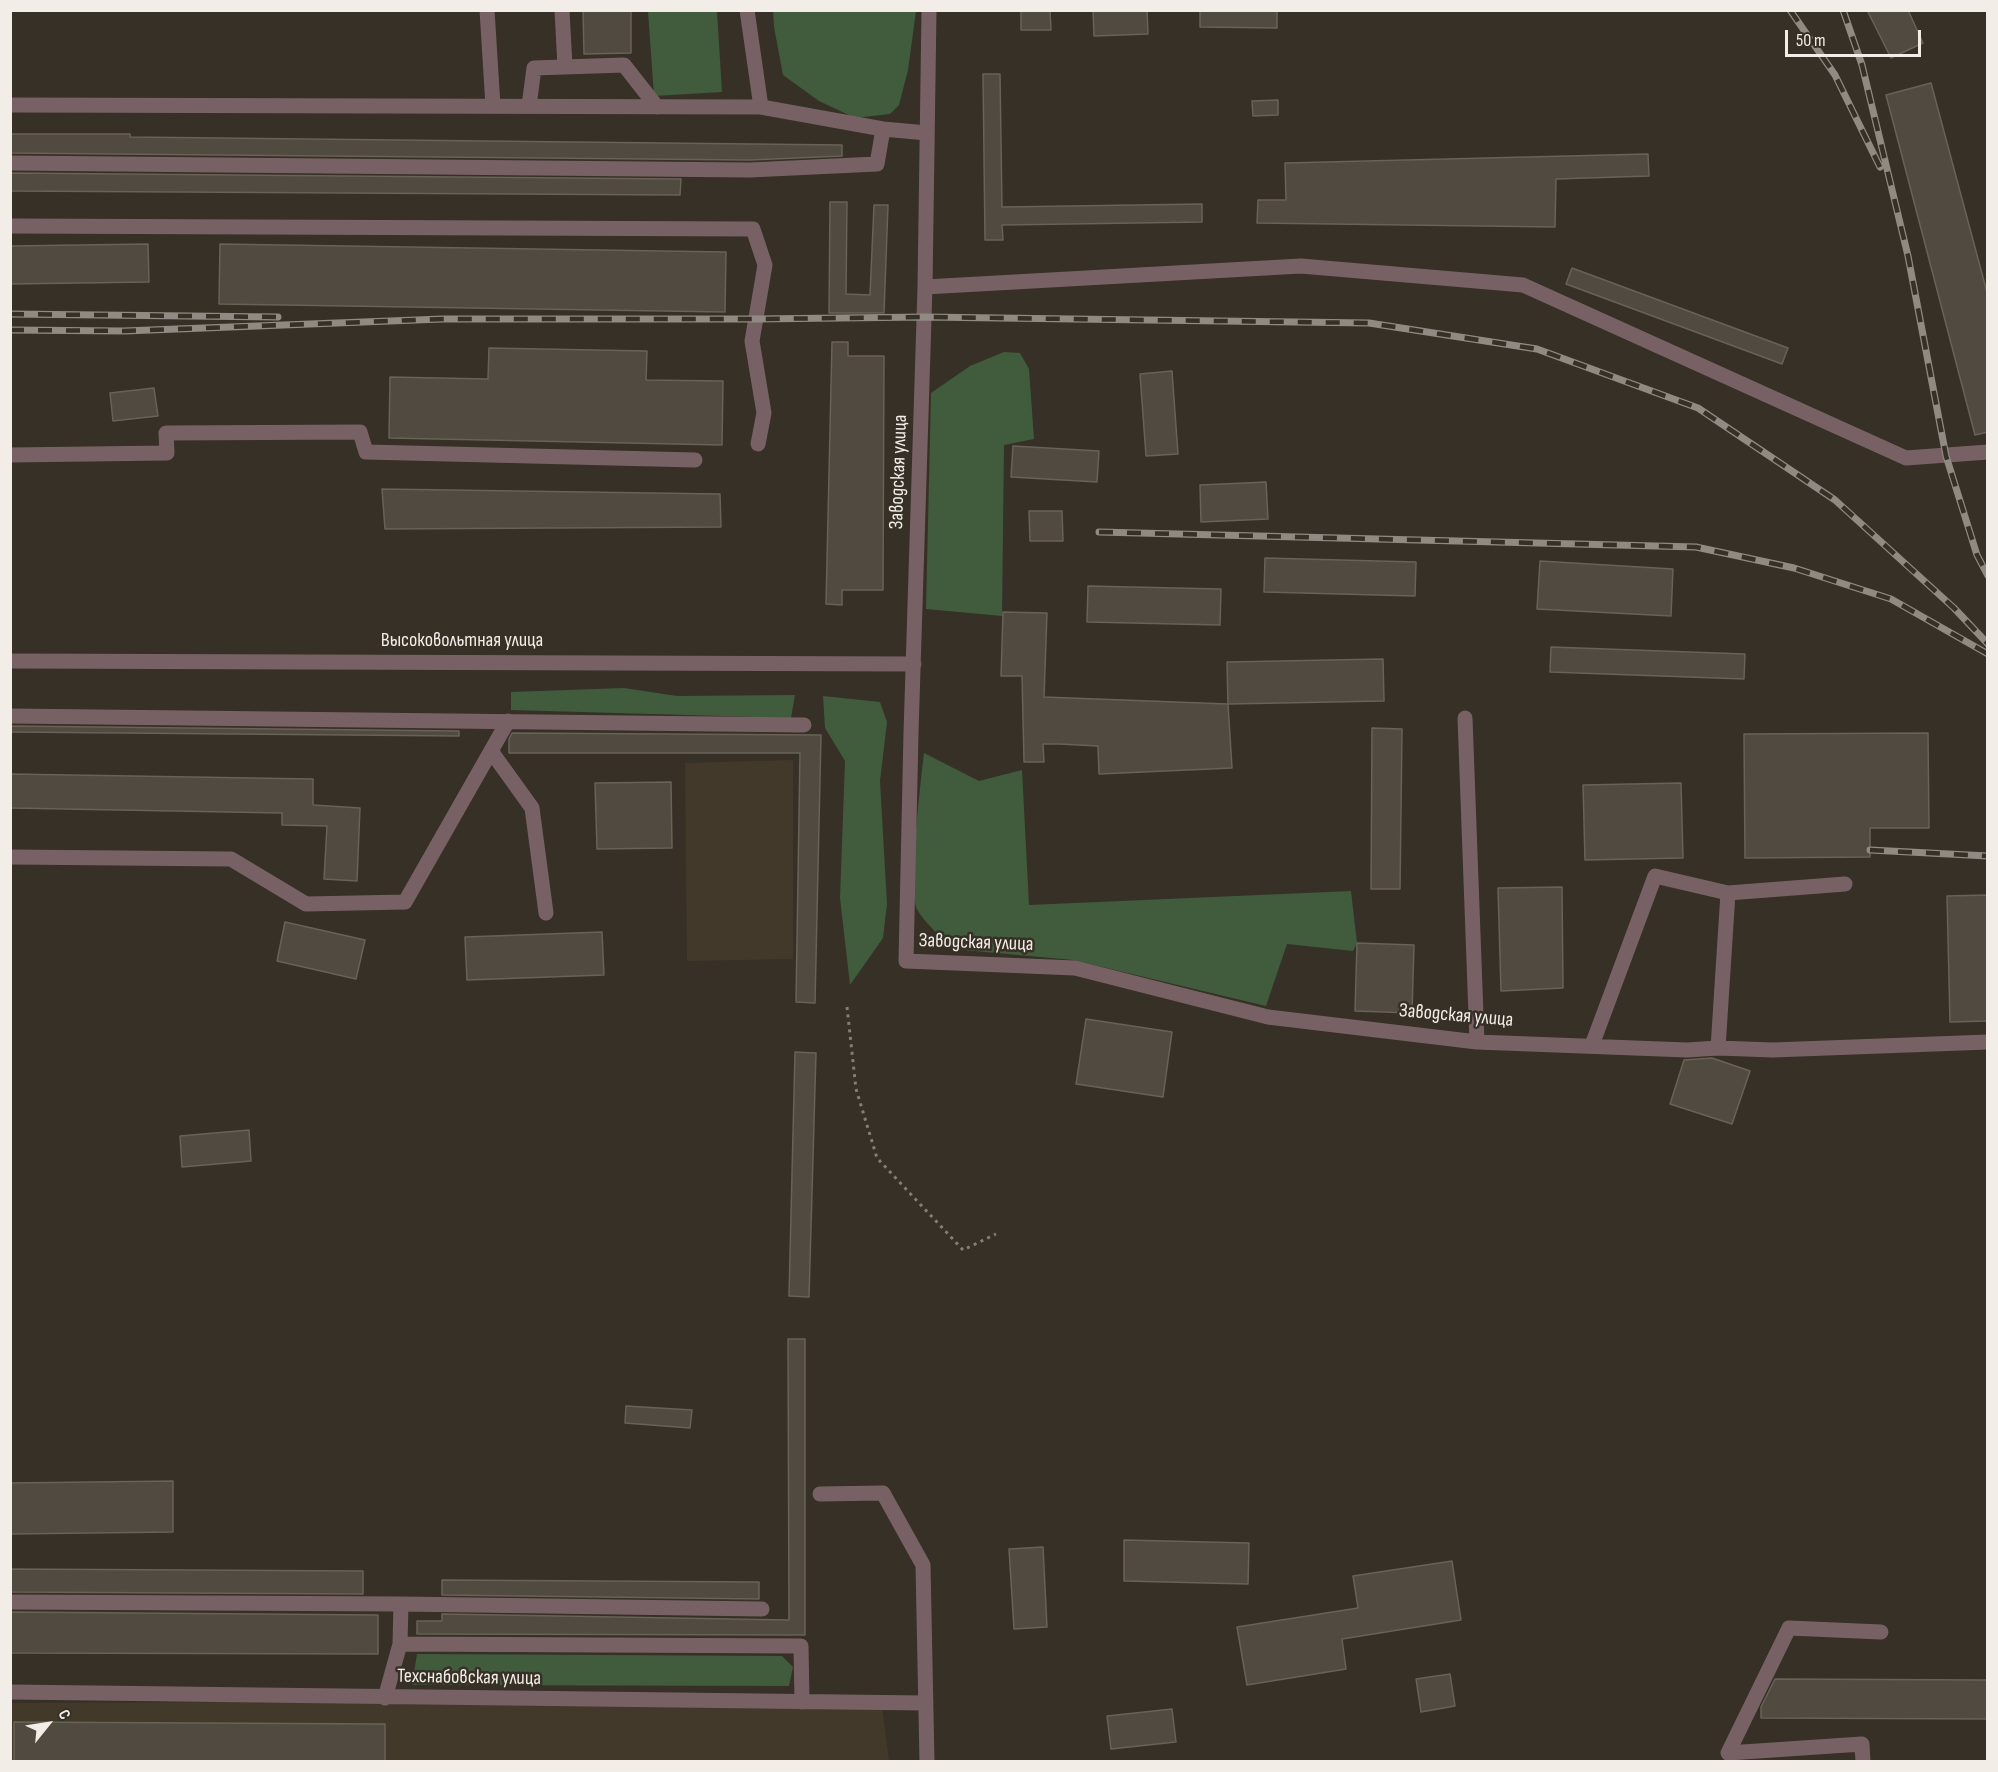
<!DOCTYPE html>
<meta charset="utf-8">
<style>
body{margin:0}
#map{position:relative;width:1998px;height:1772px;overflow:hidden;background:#363026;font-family:"Sofia Sans Condensed",sans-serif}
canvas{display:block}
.frame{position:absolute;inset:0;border:12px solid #f2ede7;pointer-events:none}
.north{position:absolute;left:18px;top:1694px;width:60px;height:60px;-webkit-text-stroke:4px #363026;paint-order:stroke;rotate:60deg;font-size:16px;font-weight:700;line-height:24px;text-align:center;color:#f2ede7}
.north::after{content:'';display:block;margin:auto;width:21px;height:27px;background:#f2ede7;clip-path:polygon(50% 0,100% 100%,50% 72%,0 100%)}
.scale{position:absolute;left:1785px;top:30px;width:136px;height:27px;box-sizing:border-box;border:3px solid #f2ede7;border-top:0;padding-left:8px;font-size:18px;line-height:21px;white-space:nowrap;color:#f2ede7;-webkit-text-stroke:4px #363026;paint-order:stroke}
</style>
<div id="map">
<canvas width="1998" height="1772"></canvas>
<div class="frame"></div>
<div class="north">С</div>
<div class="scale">50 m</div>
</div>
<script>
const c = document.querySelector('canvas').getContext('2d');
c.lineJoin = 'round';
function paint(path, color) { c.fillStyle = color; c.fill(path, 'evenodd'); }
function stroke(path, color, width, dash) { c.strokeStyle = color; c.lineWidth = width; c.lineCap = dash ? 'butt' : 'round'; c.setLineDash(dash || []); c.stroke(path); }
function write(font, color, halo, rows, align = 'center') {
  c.font = font + ' "Sofia Sans Condensed",sans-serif'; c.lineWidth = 5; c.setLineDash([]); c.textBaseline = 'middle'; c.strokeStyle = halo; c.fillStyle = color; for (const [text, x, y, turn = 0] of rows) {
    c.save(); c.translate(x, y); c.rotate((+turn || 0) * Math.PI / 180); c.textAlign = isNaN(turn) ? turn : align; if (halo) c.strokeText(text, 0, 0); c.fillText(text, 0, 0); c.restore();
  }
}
paint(new Path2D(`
 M793 760V959L687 961 685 763Z
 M881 1699 889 1761H11L10 1703Z`), '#43392a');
paint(new Path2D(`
 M648 11H717L722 92 654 96Z
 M773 11H916L908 70 899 105 890 114 855 118 819 101 783 75 774 27Z
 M1004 352 1020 353 1029 369 1034 439 1004 445 1002 616 926 609 931 393 970 366Z
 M624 688 677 696 795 695 791 718 511 710V692Z
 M823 696 880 702 887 722 880 781 887 904 883 938 850 985 840 898 845 761 825 728Z
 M924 753 979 781 1022 770 1029 905 1351 891 1357 943 1353 951 1287 944 1266 1006 1073 960 953 949C942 938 926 924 918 911 907 894 921 779 924 753Z
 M417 1654 782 1656 793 1667 789 1686 412 1685Z`), '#415b3d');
const building = new Path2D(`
 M631 10V53L584 54 583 11Z
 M1021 10H1050L1051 30H1021Z
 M1093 10H1147L1148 34 1094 36Z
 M1200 10H1277V28L1200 27Z
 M1867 10H1908L1923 43 1891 58Z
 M983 74H1000L1002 207 1202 204V222L1002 225 1003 240H985Z
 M1931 83 1988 296V432L1975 435 1886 95Z
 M1278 100V115L1253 116 1252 101Z
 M10 134H130V137L842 145V156L750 160 10 153Z
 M1648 154 1649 176 1556 179 1555 227 1257 223 1258 200H1286L1285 163Z
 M10 173 681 179 680 195 10 191Z
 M830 202H847L846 294 870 295 874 205H888L884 313H829Z
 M148 244 149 282 10 284V246Z
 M220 244 726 252 725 312 219 304Z
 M1572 268 1788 348 1782 364 1566 284Z
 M832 342H848V356H884L883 590H842V605L826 604Z
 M489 348 647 351 646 380 723 381 722 445 389 438 390 377 488 379Z
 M1172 371 1178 454 1146 456 1140 374Z
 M154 388 158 416 113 421 110 393Z
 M1013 446 1099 451 1097 482 1011 477Z
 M1266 482 1268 519 1201 522 1200 485Z
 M382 489 720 494 721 527 385 529Z
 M1029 511H1062L1063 541H1030Z
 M1265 558 1416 562 1415 596 1264 592Z
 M1540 561 1673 569 1671 616 1537 609Z
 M1088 586 1221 589 1220 625 1087 622Z
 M1003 612 1047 613 1044 697 1228 704 1232 768 1099 774 1098 746 1059 744H1043L1044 762H1024L1022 676H1001Z
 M1551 647 1745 654 1744 679 1550 672Z
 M1383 659 1384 701 1228 704 1227 662Z
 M10 726 459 731V736L10 732Z
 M1372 728 1402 729 1400 889H1371Z
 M512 733 821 735 815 1003 796 1002 800 753H509V739Z
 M1928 733 1929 828H1870V857L1745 858 1744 734Z
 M10 774 313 779V805L360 808 357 881 324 879 327 826 282 825V813L10 808Z
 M671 782 672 848 597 849 595 783Z
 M1681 783 1683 858 1585 860 1583 785Z
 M1562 887 1563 988 1501 991 1498 888Z
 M1988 895V1021L1950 1022 1947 896Z
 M285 922 365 940 356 979 277 961Z
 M602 932 604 975 467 980 465 937Z
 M1357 943 1414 945 1412 1013 1355 1011Z
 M1086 1019 1172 1032 1163 1097 1076 1084Z
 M795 1052 816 1053 809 1297 789 1296Z
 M1712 1058 1750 1071 1732 1124 1670 1104 1684 1060Z
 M249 1130 251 1161 182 1167 180 1136Z
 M788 1339H805V1635L417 1634V1621H442V1614L789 1620Z
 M626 1406 692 1410 690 1428 625 1423Z
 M173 1481V1532L10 1534V1483Z
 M1124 1540 1249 1543 1248 1584 1124 1581Z
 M1043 1547 1047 1627 1014 1629 1009 1549Z
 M1452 1561 1461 1620 1342 1639 1346 1669 1247 1685 1237 1627 1358 1608 1353 1576Z
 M10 1569 363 1571V1594L10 1592Z
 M442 1580 759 1582V1599L442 1595Z
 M10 1612 378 1615V1654L10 1653Z
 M1450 1674 1455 1706 1421 1712 1416 1679Z
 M1775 1679 1988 1680V1719L1761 1718V1707Z
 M1172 1709 1176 1742 1111 1749 1107 1716Z
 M14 1722 385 1724V1761H14Z`);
paint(building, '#514a40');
stroke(building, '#696257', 1.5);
stroke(new Path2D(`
 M847 1007 856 1089 877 1158 963 1250 996 1234`), '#847e76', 3, [3, 4.5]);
stroke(new Path2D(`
 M487 10 493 106
 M562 10 565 67
 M747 10 761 107 883 129 927 133
 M929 10 925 287 911 733 906 961 1075 968 1268 1017 1477 1042 1687 1050 1718 1048 1773 1050 1988 1042
 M10 105 761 107
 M529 106 534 68 624 65 657 107
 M10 163 750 170 877 164 883 129
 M10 226 753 229 765 265 752 341 764 413 758 444
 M925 287 1301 266 1523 285 1906 458 1988 452
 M10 455 167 453 166 433 360 432 366 452 695 460
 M10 661 914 664
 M10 716 804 725
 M1465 718 1477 1042
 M491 751 532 808 546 913
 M10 857 231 859 306 904 405 902 508 721
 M1592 1045 1655 876 1728 893
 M1718 1048 1728 893 1845 884
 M820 1494 883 1493 923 1565 927 1762
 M10 1602 401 1604 400 1644 385 1698
 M401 1604 762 1609
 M400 1644 801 1646 802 1702
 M10 1692 926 1703
 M1863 1762 1862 1744 1728 1753 1789 1628 1881 1632`), '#786165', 15);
const rail = new Path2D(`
 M1790 10 1835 75 1880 167
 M1843 10 1862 65 1908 256 1946 456 1977 555 1988 576
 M10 314 278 317
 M10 330 124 331 443 319H756L925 317 1369 323 1537 349 1698 408 1835 500 1954 608 1988 644
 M1099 532 1696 547 1794 568 1891 599 1988 654
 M1870 850 1988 856`);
stroke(rail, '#908a82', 7);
stroke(rail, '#363026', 4.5, [14]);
write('20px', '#f2ede7', '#363026', [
 ["Заводская улица",899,472,-88],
 ["Высоковольтная улица",462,641],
 ["Заводская улица",976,943,2],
 ["Заводская улица",1456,1016,5],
 ["Техснабовская улица",469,1678,1]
]);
</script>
